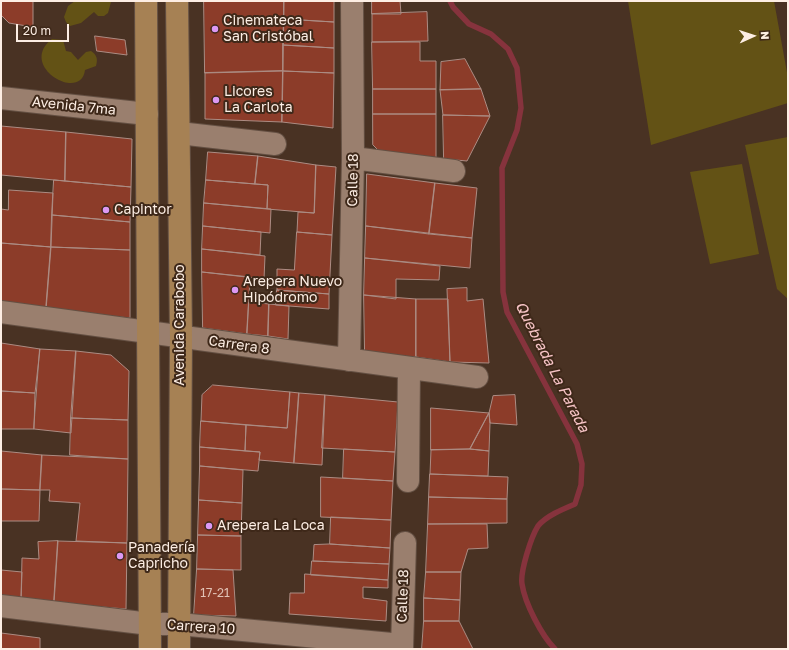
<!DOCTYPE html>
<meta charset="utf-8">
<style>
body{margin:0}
#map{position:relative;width:789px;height:650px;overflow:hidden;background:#493223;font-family:"Golos Text",sans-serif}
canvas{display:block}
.frame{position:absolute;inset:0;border:2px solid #fdeee4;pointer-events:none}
.north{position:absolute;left:733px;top:16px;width:40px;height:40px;-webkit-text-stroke:3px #3e2819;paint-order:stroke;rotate:87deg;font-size:11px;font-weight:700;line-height:16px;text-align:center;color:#fdeee4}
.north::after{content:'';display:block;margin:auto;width:14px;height:18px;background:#fdeee4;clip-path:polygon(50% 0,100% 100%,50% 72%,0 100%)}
.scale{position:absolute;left:16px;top:24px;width:53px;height:18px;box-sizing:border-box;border:2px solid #fdeee4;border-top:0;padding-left:5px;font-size:12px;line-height:14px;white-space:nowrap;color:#fdeee4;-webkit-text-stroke:3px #3e2819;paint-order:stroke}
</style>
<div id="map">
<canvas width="789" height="650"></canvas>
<div class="frame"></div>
<div class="north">N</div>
<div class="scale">20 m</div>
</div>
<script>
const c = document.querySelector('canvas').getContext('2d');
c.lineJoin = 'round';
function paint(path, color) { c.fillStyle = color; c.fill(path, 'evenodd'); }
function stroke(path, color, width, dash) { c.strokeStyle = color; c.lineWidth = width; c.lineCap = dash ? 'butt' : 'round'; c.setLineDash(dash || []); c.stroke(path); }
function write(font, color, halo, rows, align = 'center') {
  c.font = font + ' "Golos Text",sans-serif'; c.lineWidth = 4; c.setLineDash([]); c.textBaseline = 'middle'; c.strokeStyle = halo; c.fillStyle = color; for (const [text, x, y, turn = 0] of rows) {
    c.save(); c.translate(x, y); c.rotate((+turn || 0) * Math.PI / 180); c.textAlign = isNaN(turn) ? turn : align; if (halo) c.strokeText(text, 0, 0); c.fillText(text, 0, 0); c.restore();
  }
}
paint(new Path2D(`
 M75 1H111V2L108 13 104 16H98L94 12 81 23 70 26 66 22 64 17 68 6Z
 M628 1H774L788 78V103L651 145Z
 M52 39 63 40 66 51 71 52 78 60 86 52 91 51C97 55 98 59 96 66L85 70C81 103 17 66 52 39Z
 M788 137V299L777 289 745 145Z
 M742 164 759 254 710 264 690 172Z`), '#635215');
stroke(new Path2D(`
 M450 1 453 7 469 24 491 34 508 49 517 68 521 108 517 130 502 168 503 292 507 312 577 444 582 464 581 485 575 504C563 509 546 516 538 526 531 537 520 572 522 584 525 604 542 636 555 649`), '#86333d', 5.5);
const building = new Path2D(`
 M1 1H33V27L9 23 1 15Z
 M204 1H284L283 71 205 73Z
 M284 1H334V22L284 19Z
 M372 1H400L401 14H372Z
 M427 12 428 41 372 42V14Z
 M284 19 334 22V48L283 45Z
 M95 36 125 40 127 55 97 51Z
 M372 42H420V61H436V89H373Z
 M283 45 334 48V73L283 71Z
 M465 59 481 89 440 90 441 62Z
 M283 71 282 122 205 119V73Z
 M283 71 334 73 333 128 282 122Z
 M373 89H436V114H373Z
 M481 89 490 116 443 115 440 90Z
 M373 114H436V158L380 152 373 145Z
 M443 115 490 116 467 161 444 159Z
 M1 126 66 132 65 181 1 175Z
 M66 132 132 139 131 187 65 181Z
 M208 152 258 156 255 184 206 180Z
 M258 156 316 165 314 213 267 209 268 185 255 184Z
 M316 165 336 167 332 235 297 232 298 212 314 213Z
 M367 174 435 183 429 234 366 226Z
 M54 180 131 187 130 222 52 215Z
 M206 180 268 185 267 209 204 203Z
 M435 183 477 188 472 238 429 234Z
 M9 190 53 193 51 247 1 243V209L8 210Z
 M204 203 271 209 270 233 203 226Z
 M52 215 130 222V250L51 247Z
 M203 226 261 232 260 255 202 249Z
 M366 226 472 238 470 268 365 258Z
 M297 232 332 235 329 294 277 290V269L294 270Z
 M1 243 51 247 46 310 1 303Z
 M51 247 130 250V318L46 310Z
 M202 249 265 256 264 279 202 272Z
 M365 258 440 266 439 280 396 279V299L364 295Z
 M202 272 250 277 247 334 203 328Z
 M467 288V301L483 299 489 363 450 362 447 289Z
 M277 290 329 294V309L276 305Z
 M364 295 416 299V357L365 354Z
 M416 299H448L450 362 416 357Z
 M249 302 269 304 268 336 247 334Z
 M269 304 289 306 288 339 268 336Z
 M1 343 40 349 35 393 1 391Z
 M40 349 76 351 71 433 34 429Z
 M76 351 111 355 129 371 128 420 71 418Z
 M213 385 290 392 287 428 201 421 202 395Z
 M1 391 35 393 34 429H1Z
 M290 392 299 393 294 463 259 460 260 452 245 451 246 425 287 428Z
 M299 393 325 395 322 465 294 463Z
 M325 395 398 402 395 452 322 448Z
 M515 395 517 425 490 423 489 413 493 396Z
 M431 408 489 413 470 449 431 450Z
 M489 413 490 423 489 451 470 449Z
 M71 418 128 420V459L70 455Z
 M201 421 246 425 245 451 200 447Z
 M200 447 260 452 258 471 200 466Z
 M344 449 395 452 393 481 343 478Z
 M470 449 489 451 488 476 430 474 431 450Z
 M1 451 42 455 40 490 1 489Z
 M42 455 128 459 127 543 76 541 80 503 49 501 50 490H40Z
 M200 466 243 470 242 503 199 500Z
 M430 474 508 477 507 499 429 497Z
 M321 477 393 481 391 520 321 517Z
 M1 489 40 490 39 521H1Z
 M429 497 507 499V523L428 524Z
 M199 500 242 503 241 536 198 535Z
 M331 517 391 520 390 548 330 544Z
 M428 524H487L488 548 468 549 461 572H426Z
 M198 535 241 536V570L197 569Z
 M58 541 127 543 126 609 54 603Z
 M58 541 54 603 21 600 22 558 39 559 38 542Z
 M330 544 390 548 389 564 313 561 314 545Z
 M312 561 389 564 388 580 311 575Z
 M197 569 233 570 236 616 194 615Z
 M1 570 22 572 21 600 1 597Z
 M426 572H461L460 600 424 598Z
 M305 574 388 580V588L363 587V598L387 601 386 621 289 614 290 593H304Z
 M424 598 460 600 459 621H424Z
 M424 621H459L473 649H422Z
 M1 633 40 638V649H1Z`);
paint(building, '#8c3c29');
stroke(building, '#ac8c83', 1);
const minor = new Path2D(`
 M1 98 147 114
 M179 133 275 144
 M353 158 454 171
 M1 312 477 377
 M349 360 353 158 352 1
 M408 481 409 368
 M1 606 150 624H179L402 645
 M402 649 405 543`);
const major = new Path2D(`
 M146 1 150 649
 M177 1 181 337 179 649`);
stroke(minor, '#645043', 24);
stroke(major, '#645043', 24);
stroke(minor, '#9a7f6e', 22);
stroke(major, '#a68154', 22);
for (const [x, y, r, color] of [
 [215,29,4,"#dc99f4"],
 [216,100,4,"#dc99f4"],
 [106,210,4,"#dc99f4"],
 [235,290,4,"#dc99f4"],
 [209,526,4,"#dc99f4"],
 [120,556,4,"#dc99f4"]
]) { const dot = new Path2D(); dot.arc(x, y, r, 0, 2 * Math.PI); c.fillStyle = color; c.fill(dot); stroke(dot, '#3e2819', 1.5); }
write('12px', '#e1c2b5', null, [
 ["17-21",215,593]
]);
write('14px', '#fdeee4', '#3e2819', [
 ["Cinemateca",223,21],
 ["San Cristóbal",223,37],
 ["Licores",224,92],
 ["La Carlota",224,108],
 ["Capintor",114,210],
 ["Arepera Nuevo",243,282],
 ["Hipódromo",243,298],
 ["Arepera La Loca",217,526],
 ["Panadería",128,548],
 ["Capricho",128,564]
], 'left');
write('14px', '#fdeee4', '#3e2819', [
 ["Avenida 7ma",74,106,6],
 ["Calle 18",353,180,-89],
 ["Avenida Carabobo",180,325,-90],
 ["Carrera 8",239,345,8],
 ["Calle 18",403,596,-88],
 ["Carrera 10",201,627,4]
]);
write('italic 15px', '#f7c4c6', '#3e2819', [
 ["Quebrada La Parada",552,367,63]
]);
</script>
